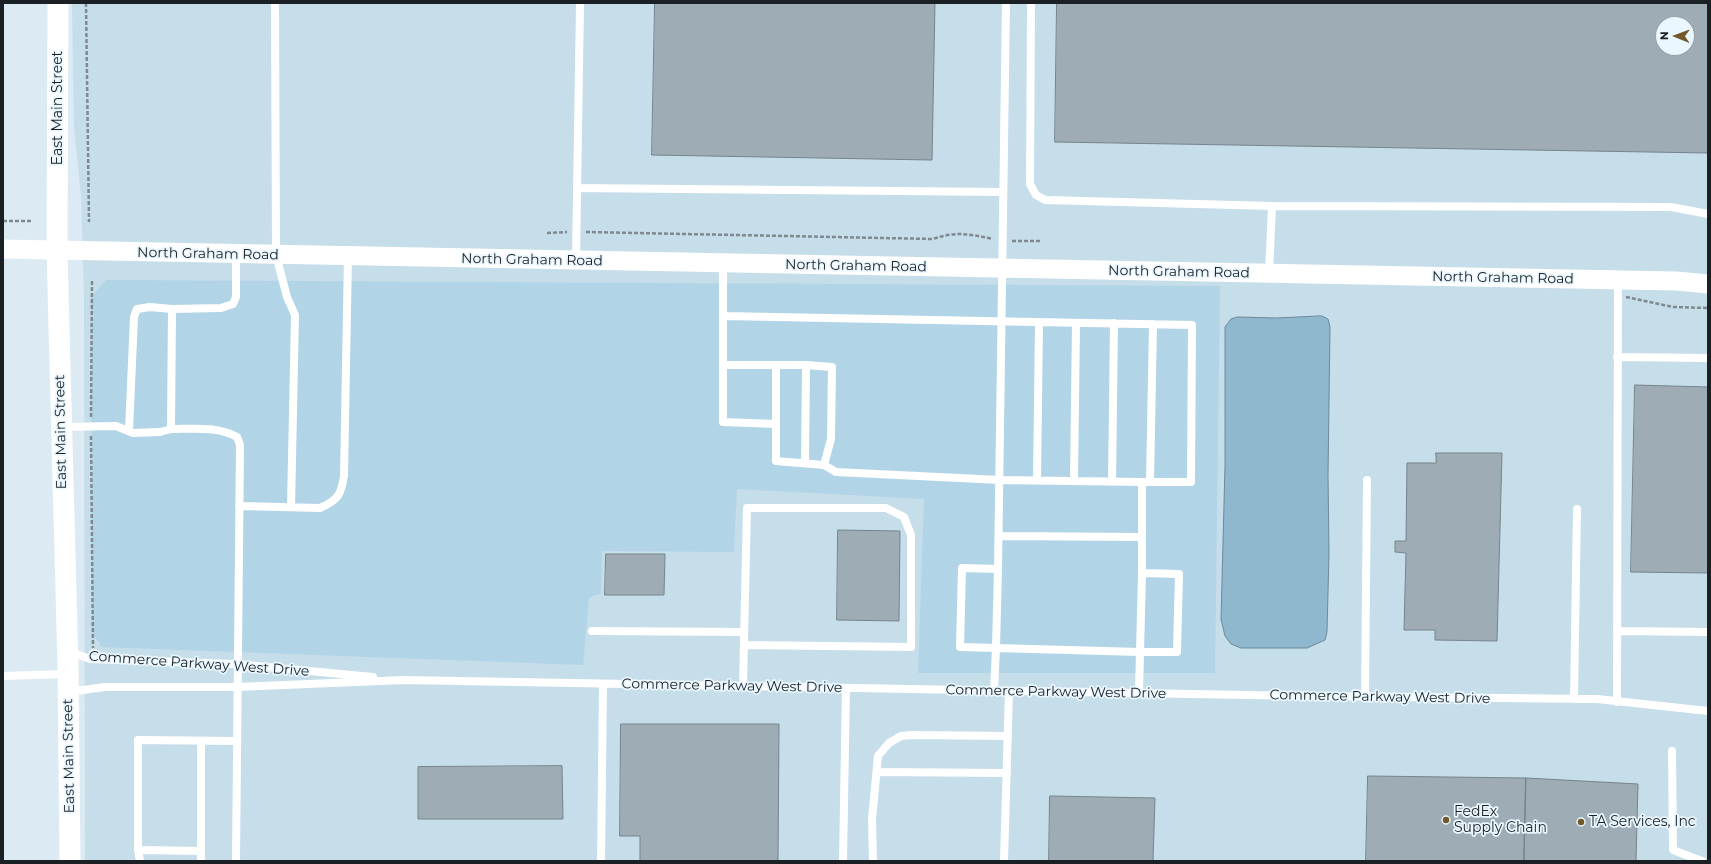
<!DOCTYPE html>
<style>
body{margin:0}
#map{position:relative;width:1711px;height:864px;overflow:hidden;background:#dbeaf3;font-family:Montserrat,sans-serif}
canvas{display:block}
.frame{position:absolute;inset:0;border:4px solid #1a2023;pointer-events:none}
.north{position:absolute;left:1655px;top:16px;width:40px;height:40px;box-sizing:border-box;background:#eaf7fe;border:1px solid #97a1a6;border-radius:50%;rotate:271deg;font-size:11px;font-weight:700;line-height:16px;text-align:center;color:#1a2023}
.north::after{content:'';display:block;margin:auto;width:14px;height:18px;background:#725a2b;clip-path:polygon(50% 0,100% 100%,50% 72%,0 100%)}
</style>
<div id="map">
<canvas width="1711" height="864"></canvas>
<div class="frame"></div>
<div class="north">N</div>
</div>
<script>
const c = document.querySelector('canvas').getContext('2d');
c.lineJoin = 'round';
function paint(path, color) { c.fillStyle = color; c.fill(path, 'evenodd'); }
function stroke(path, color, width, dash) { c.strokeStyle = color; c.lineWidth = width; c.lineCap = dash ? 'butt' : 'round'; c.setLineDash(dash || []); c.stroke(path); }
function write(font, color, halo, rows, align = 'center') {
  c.font = font + ' Montserrat,sans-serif'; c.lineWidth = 3.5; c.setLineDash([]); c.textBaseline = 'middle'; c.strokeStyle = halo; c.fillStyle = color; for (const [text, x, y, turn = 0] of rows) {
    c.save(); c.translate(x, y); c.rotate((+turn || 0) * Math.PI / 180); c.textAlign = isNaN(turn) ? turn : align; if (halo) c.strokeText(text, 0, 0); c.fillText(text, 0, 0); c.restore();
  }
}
paint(new Path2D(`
 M72 3H1708V861H85L84 296 81 196 74 127ZM1663 24H1687V48H1663Z`), '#c6ddea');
paint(new Path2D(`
 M106 280 1220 286 1215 673H918L924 499 737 489 734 552 602 551 601 594 589 597 583 665 102 647 92 632 91 297Z`), '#b2d4e7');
const water = new Path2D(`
 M1322 316 1328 319 1330 327 1328 475 1329 553 1327 632 1325 640 1307 648H1241L1231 644 1225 636 1221 619 1225 466V327L1231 319 1237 317 1276 318Z`);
paint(water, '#8fb7ce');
stroke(water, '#6c8a9b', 1);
const building = new Path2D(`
 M655 3H935L932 160 652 155Z
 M1057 3H1708V153L1055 142ZM1663 24H1687V48H1663Z
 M1635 385 1708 387V573L1631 572Z
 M1436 453H1502L1497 641 1435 640V630H1404L1406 553 1395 552V541H1406L1407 463H1436Z
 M838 530 900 531 899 621 837 620Z
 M606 554H665L664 595H605Z
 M621 724H779L778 861H640V836H620Z
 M562 766 563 819H418V767Z
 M1368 776 1526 778 1524 861H1366Z
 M1526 778 1638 784 1636 861H1524Z
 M1050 796 1155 798 1153 861H1049Z`);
paint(building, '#9eacb5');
stroke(building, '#76848c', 1);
stroke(new Path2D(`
 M86 3 89 222
 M3 221H33
 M586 232 933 239C956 231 969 234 993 239
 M547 233 567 232
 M1012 241H1040
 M1626 297 1673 307 1708 308
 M91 417 92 280
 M91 436 93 648`), '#7f898f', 2.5, [4, 2]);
stroke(new Path2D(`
 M275 3 276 255 287 297 295 315 291 507
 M1031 3 1030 184 1036 195 1045 200 1272 206 1269 274
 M577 188 1003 192
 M1272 206 1671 207 1708 214
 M236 255V297L233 304 221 308 172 309 171 429C193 429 217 426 237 437L240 445 236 861
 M576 260 580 3
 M723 263V422L776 424V461L824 465 836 472 1000 480 1142 482V573
 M723 316 1192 325 1191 482H1142
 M1617 357 1708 358
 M723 365H806L805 463
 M776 365V424
 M806 365 832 367 831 439 824 465
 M62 427 116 426 133 433 160 432 171 429
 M129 431 134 317 137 309 150 307 172 309
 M1037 480 1039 322
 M1074 481 1076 323
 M1112 482 1114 323
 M1150 482 1153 324
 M239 506 320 508C338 500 341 495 344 476L348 256
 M999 536 1142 537
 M962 568 998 569 996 648 960 647Z
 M998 569 1006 3
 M1142 573 1179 574 1177 652H1140Z
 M592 631 744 632
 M1617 631 1708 632
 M68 651 90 659 235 664 373 677
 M3 676 67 674
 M743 686 747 508H886L904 517 911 535V647L744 645
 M994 691 996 648 1140 652 1139 693
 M68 692 105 687H237L403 680 1304 696 1597 699 1708 711
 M1365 697 1367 480
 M1574 699 1577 509
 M1617 702 1618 280
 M1672 751 1673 850 1702 861
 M877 772 1007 773
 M138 850 201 851
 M140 861 138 850V740L237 741
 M201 861V741
 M601 861 603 684
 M843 861 846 688
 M873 861 872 819 878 756 889 743 901 736 912 735 1008 736
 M1004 861 1009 691`), '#fff', 8);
stroke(new Path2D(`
 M3 249 1676 281 1708 284`), '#fff', 19);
stroke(new Path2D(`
 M58 3 57 251 68 668 70 861`), '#fff', 21);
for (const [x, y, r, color] of [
 [1446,820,4,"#725a2b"],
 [1581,822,4,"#725a2b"]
]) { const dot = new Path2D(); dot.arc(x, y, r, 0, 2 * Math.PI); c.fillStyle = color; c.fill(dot); stroke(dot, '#eaf7fe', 1.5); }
write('14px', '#1a2023', '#eaf7fe', [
 ["East Main Street",58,108,-90],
 ["North Graham Road",208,254,1],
 ["North Graham Road",532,260,1],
 ["North Graham Road",856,266,1],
 ["North Graham Road",1179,272,1],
 ["North Graham Road",1503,278,1],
 ["East Main Street",61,432,-91],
 ["Commerce Parkway West Drive",199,664,4],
 ["Commerce Parkway West Drive",732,686,1],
 ["Commerce Parkway West Drive",1056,692,1],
 ["Commerce Parkway West Drive",1380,697,1],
 ["East Main Street",69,756,-91]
]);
write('14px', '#1a2023', '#eaf7fe', [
 ["FedEx",1454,812],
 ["Supply Chain",1454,828],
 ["TA Services, Inc",1589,822]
], 'left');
</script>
